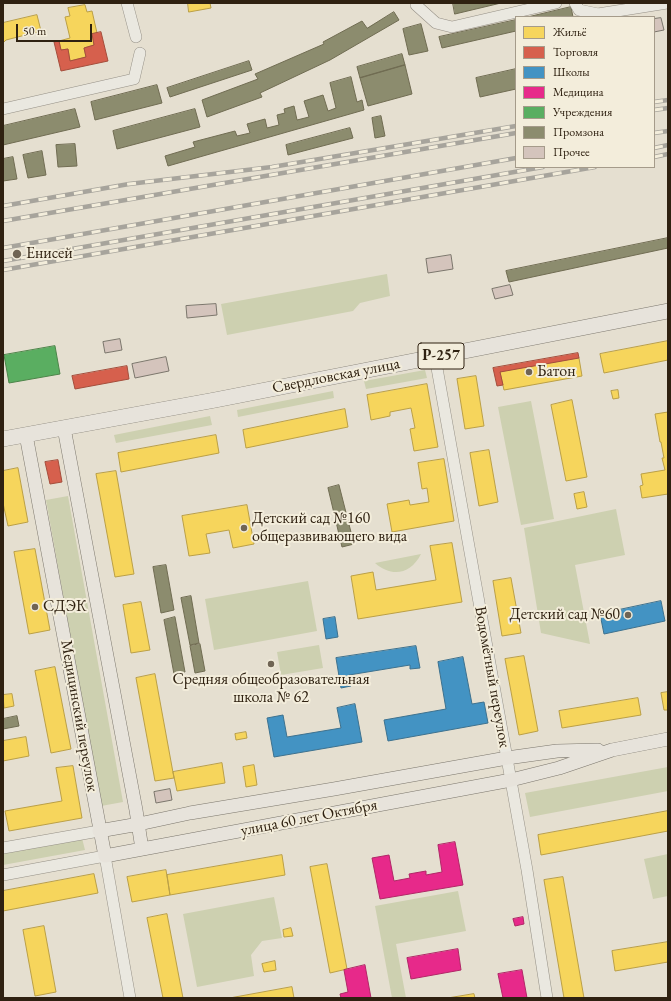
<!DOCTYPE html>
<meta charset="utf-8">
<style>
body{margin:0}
#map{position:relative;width:671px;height:1001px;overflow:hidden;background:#e5dfd0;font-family:"EB Garamond",serif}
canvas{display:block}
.frame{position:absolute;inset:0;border:4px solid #2f2111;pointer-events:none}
.legend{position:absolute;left:515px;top:16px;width:140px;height:152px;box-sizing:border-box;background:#f3eddb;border:1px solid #a59b8a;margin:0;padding:5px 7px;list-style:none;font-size:12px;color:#2f2111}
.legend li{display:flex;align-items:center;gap:8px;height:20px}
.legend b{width:20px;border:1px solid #a59b8a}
.scale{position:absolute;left:16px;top:24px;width:76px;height:18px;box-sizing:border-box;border:2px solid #2f2111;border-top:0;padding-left:5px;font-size:12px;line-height:14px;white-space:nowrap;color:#2f2111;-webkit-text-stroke:3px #f3eddb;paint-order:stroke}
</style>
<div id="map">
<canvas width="671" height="1001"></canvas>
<div class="frame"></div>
<ul class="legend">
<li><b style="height:11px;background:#f6d55c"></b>Жильё</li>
<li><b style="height:11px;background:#d6604d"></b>Торговля</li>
<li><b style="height:11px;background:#4393c3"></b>Школы</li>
<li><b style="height:11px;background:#e7298a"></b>Медицина</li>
<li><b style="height:11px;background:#5aae61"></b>Учреждения</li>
<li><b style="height:11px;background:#8c8c6e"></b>Промзона</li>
<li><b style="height:11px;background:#d4c4bc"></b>Прочее</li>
</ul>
<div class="scale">50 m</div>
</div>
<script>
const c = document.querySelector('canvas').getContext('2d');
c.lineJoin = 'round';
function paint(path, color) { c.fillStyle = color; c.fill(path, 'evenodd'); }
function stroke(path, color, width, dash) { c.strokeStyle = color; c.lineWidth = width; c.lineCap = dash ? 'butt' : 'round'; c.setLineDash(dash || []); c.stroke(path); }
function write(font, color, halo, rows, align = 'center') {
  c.font = font + ' "EB Garamond",serif'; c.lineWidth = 4; c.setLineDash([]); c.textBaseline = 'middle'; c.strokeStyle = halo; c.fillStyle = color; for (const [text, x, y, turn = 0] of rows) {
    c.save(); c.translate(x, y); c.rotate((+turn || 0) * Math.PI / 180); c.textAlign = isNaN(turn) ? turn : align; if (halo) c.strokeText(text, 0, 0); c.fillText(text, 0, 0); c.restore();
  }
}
paint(new Path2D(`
 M387 274 390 296 360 303 353 311 227 335 221 304Z
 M425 370 427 378 366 389 364 381Z
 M333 391 334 398 238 417 237 410Z
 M531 401 554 519 521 525 498 407Z
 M210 416 212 425 116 443 114 435Z
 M68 496 123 802 101 806 46 500Z
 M616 509 625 555 575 565 590 644 541 633 524 528Z
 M421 554C411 574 392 578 375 563Z
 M308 581 317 631 214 650 205 599Z
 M319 645 323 668 281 675 277 652Z
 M668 767V791L530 817 525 793Z
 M82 838 85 850 3 865V852Z
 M668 854V896L653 899 644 859Z
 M458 891 466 931 396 944 406 998H392L375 906Z
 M274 897 282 938 262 941 251 955 254 976 197 987 183 914Z`), '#cdd0b0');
const homes = new Path2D(`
 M188 3H210L211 8 189 12Z
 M85 5 87 12 92 11 97 33 92 34 94 45 84 48 86 57 70 61 68 49 61 50 59 41 70 38 65 17 70 16 68 8Z
 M37 15 41 31 6 40 3 43V23Z
 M668 341V360L604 373 600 354Z
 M579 358 582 376 504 390 500 372Z
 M476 376 484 426 465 429 457 379Z
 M427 384 438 447 414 451 410 429 415 428 411 408 390 412V416L371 420 367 395Z
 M618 390 619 398 613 399 611 391Z
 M572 400 587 477 566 481 551 405Z
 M345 409 348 427 246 448 243 430Z
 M668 410V494L642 498 640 486 643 485 641 474 665 470 662 458H664L661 442H660L655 414 668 412Z
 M216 435 219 453 121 472 118 453Z
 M489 450 498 502 479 506 470 453Z
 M444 459 454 521 392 532 387 504 409 500 410 505 429 502 427 488 422 489 418 463Z
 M18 468 28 522 8 526 3 503V471Z
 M116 471 134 574 115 577 96 474Z
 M584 492 587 507 577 509 574 494Z
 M247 505 254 544 233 548 229 530 206 534 210 553 189 556 182 516Z
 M452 543 462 602 358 619 351 576 373 572 376 590 436 580 430 546Z
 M35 549 50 630 29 634 14 552Z
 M511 578 521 633 502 636 493 581Z
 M141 602 150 650 131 653 123 605Z
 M524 656 538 731 519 735 505 659Z
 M55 667 71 749 51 753 35 671Z
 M155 674 174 778 155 781 136 678Z
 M668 692V710H664L661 693Z
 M12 694 14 706 4 708 3 695Z
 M638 698 641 715 562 728 559 711Z
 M246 732 247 738 236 740 235 734Z
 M26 737 29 756 3 761V741Z
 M222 763 225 783 177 791 173 772Z
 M254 765 257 785 246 787 243 767Z
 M73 766 82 818 9 831 5 811 62 801 56 768Z
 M668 811V831L541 855 538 835Z
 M282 855 285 875 170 895 167 875Z
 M327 864 347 969 330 973 310 867Z
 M166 870 170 895 132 902 127 877Z
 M94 874 98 893 3 911V891Z
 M563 877 584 998H564L544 880Z
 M167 914 183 998H163L147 918Z
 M44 926 56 992 35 996 23 930Z
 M291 928 293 936 284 937 283 930Z
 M668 942V962L615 971 612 951Z
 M275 961 276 970 264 972 262 964Z
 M292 987 294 998H230Z
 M474 994 475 998H448Z`);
paint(homes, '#f6d55c');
stroke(homes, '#ba9f46', 1);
const shops = new Path2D(`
 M101 32 108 61 61 71 54 42 59 41 61 50 68 49 70 61 86 57 84 48 94 45 92 34Z
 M578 353 579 358 500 372 503 385 497 386 493 368Z
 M127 366 129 379 75 389 72 376Z
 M58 460 62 482 50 484 45 462Z`);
paint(shops, '#d6604d');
stroke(shops, '#a44d3b', 1);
const schools = new Path2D(`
 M661 601 665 621 604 634 600 614Z
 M335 617 338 637 326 639 323 619Z
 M416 646 420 668 410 669V665L349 675 351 686 341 688 336 658Z
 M463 657 472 704 484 702 488 723 388 741 384 720 446 709 438 662Z
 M355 704 362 742 274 757 267 718 283 715 287 737 341 728 337 708Z`);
paint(schools, '#4393c3');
stroke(schools, '#3d718e', 1);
const health = new Path2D(`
 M455 842 463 885 380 899 372 858 389 855 394 881 410 878 409 874 426 871V875L442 872 438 845Z
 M523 917 524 924 515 926 513 919Z
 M458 949 461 970 411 979 407 958Z
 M365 965 371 998H341L340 994 348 992 344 970Z
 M522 970 527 998H503L498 974Z`);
paint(health, '#e7298a');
stroke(health, '#b02766', 1);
const public = new Path2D(`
 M55 346 60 374 9 383 4 355Z`);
paint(public, '#5aae61');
stroke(public, '#4d8449', 1);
const industry = new Path2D(`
 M453 3H501L455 14Z
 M571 7 573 17H528Z
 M394 12 399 20 330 60 260 93 262 97 207 117 202 100 258 79 255 74 324 44 323 42 362 21 367 28Z
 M516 20V31L442 48 439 37Z
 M421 24 428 51 409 55 403 29Z
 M402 54 405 65 360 78 357 67Z
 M249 61 252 70 170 97 167 88Z
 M405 65 412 94 368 106 360 78Z
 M516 69V89L480 97 476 78Z
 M351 77 357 102 362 100 364 110 168 166 165 156 195 147 193 142 235 131 237 136 250 133 247 124 265 119 267 128 279 125 277 115 285 113 284 109 294 106 297 120 309 117 304 101 323 95 328 111 336 108 330 83Z
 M157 85 162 103 95 120 91 102Z
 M75 109 80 127 3 145V126Z
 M195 109 200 127 117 149 113 131Z
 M381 116 385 136 375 138 372 118Z
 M350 128 353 138 288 155 286 145Z
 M75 144 77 166 58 167 56 145Z
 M42 151 46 175 28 178 23 155Z
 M13 157 17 179 3 181V159Z
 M668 238V248L509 282 506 271Z
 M339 485 354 544 342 547 328 488Z
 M166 565 174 610 161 613 153 567Z
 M191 596 199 643 190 645 181 598Z
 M175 617 185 672 174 674 164 620Z
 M200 644 205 671 195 673 190 646Z
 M17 716 19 726 3 729V719Z`);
paint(industry, '#8c8c6e');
stroke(industry, '#706c52', 1);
const building = new Path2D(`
 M661 18 664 30 654 32V19Z
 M451 255 453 269 428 273 426 259Z
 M510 285 513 295 495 299 492 289Z
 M216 304 217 315 187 318 186 306Z
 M120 339 122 350 105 353 103 342Z
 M166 357 169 371 135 378 132 364Z
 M170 789 172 800 156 803 154 792Z`);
paint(building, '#d4c4bc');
stroke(building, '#7b766c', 1);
const minor = new Path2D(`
 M127 3 136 37
 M575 3 579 10 598 14 667 3
 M416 5 436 23 452 27 556 3
 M3 109 134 79 140 53
 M435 357 527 870 547 998
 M3 848 99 831
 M3 875 105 856 130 998`);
const major = new Path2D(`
 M64 428 136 810 142 849
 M26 435 105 856 511 780 559 768 612 750 668 739
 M99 831 139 824 190 813 334 789 507 758 557 751 598 750`);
const highway = new Path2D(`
 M3 439 215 400 668 311`);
stroke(minor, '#959086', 12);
stroke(major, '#7b766c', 14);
stroke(highway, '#7b766c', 16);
stroke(minor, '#eae8e0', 11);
stroke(major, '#e7e3db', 13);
stroke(highway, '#e7e3db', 15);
const rail = new Path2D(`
 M654 102 668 100
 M654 110 668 108
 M654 133 668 131
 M654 148 668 145
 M654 157 668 154
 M3 206 129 184 272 167 516 126
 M3 221 516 133
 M3 248 516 158
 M3 261 543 167
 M3 270 595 167`);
stroke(rail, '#a7a49c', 4.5);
stroke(rail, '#f3eddb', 3, [9]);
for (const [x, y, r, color] of [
 [17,254,5,"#6f6454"],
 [529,372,4,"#6f6454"],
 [244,528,4,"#6f6454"],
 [35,607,4,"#6f6454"],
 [628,615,4,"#6f6454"],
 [271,664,4,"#6f6454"]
]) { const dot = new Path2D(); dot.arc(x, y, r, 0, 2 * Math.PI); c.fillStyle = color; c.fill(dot); stroke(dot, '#f3eddb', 1.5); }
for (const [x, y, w] of [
 [441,356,46]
]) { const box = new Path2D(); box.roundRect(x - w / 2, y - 13, w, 26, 3); c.fillStyle = '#f3eddb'; c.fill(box); stroke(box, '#2f2111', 1); }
write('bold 15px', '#2f2111', null, [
 ["Р-257",441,356]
]);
write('16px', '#2f2111', '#f3eddb', [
 ["Енисей",26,254],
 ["Батон",537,372],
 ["Детский сад №160",252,519],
 ["общеразвивающего вида",252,537],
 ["СДЭК",43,607],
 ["Детский сад №60",620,615,"right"],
 ["Средняя общеобразовательная",271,680,"center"],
 ["школа № 62",271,698,"center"]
], 'left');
write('16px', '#2f2111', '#f3eddb', [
 ["Свердловская улица",336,376,-11],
 ["Водомётный переулок",492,677,80],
 ["Медицинский переулок",79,716,80],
 ["улица 60 лет Октября",309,818,-11]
]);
</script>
